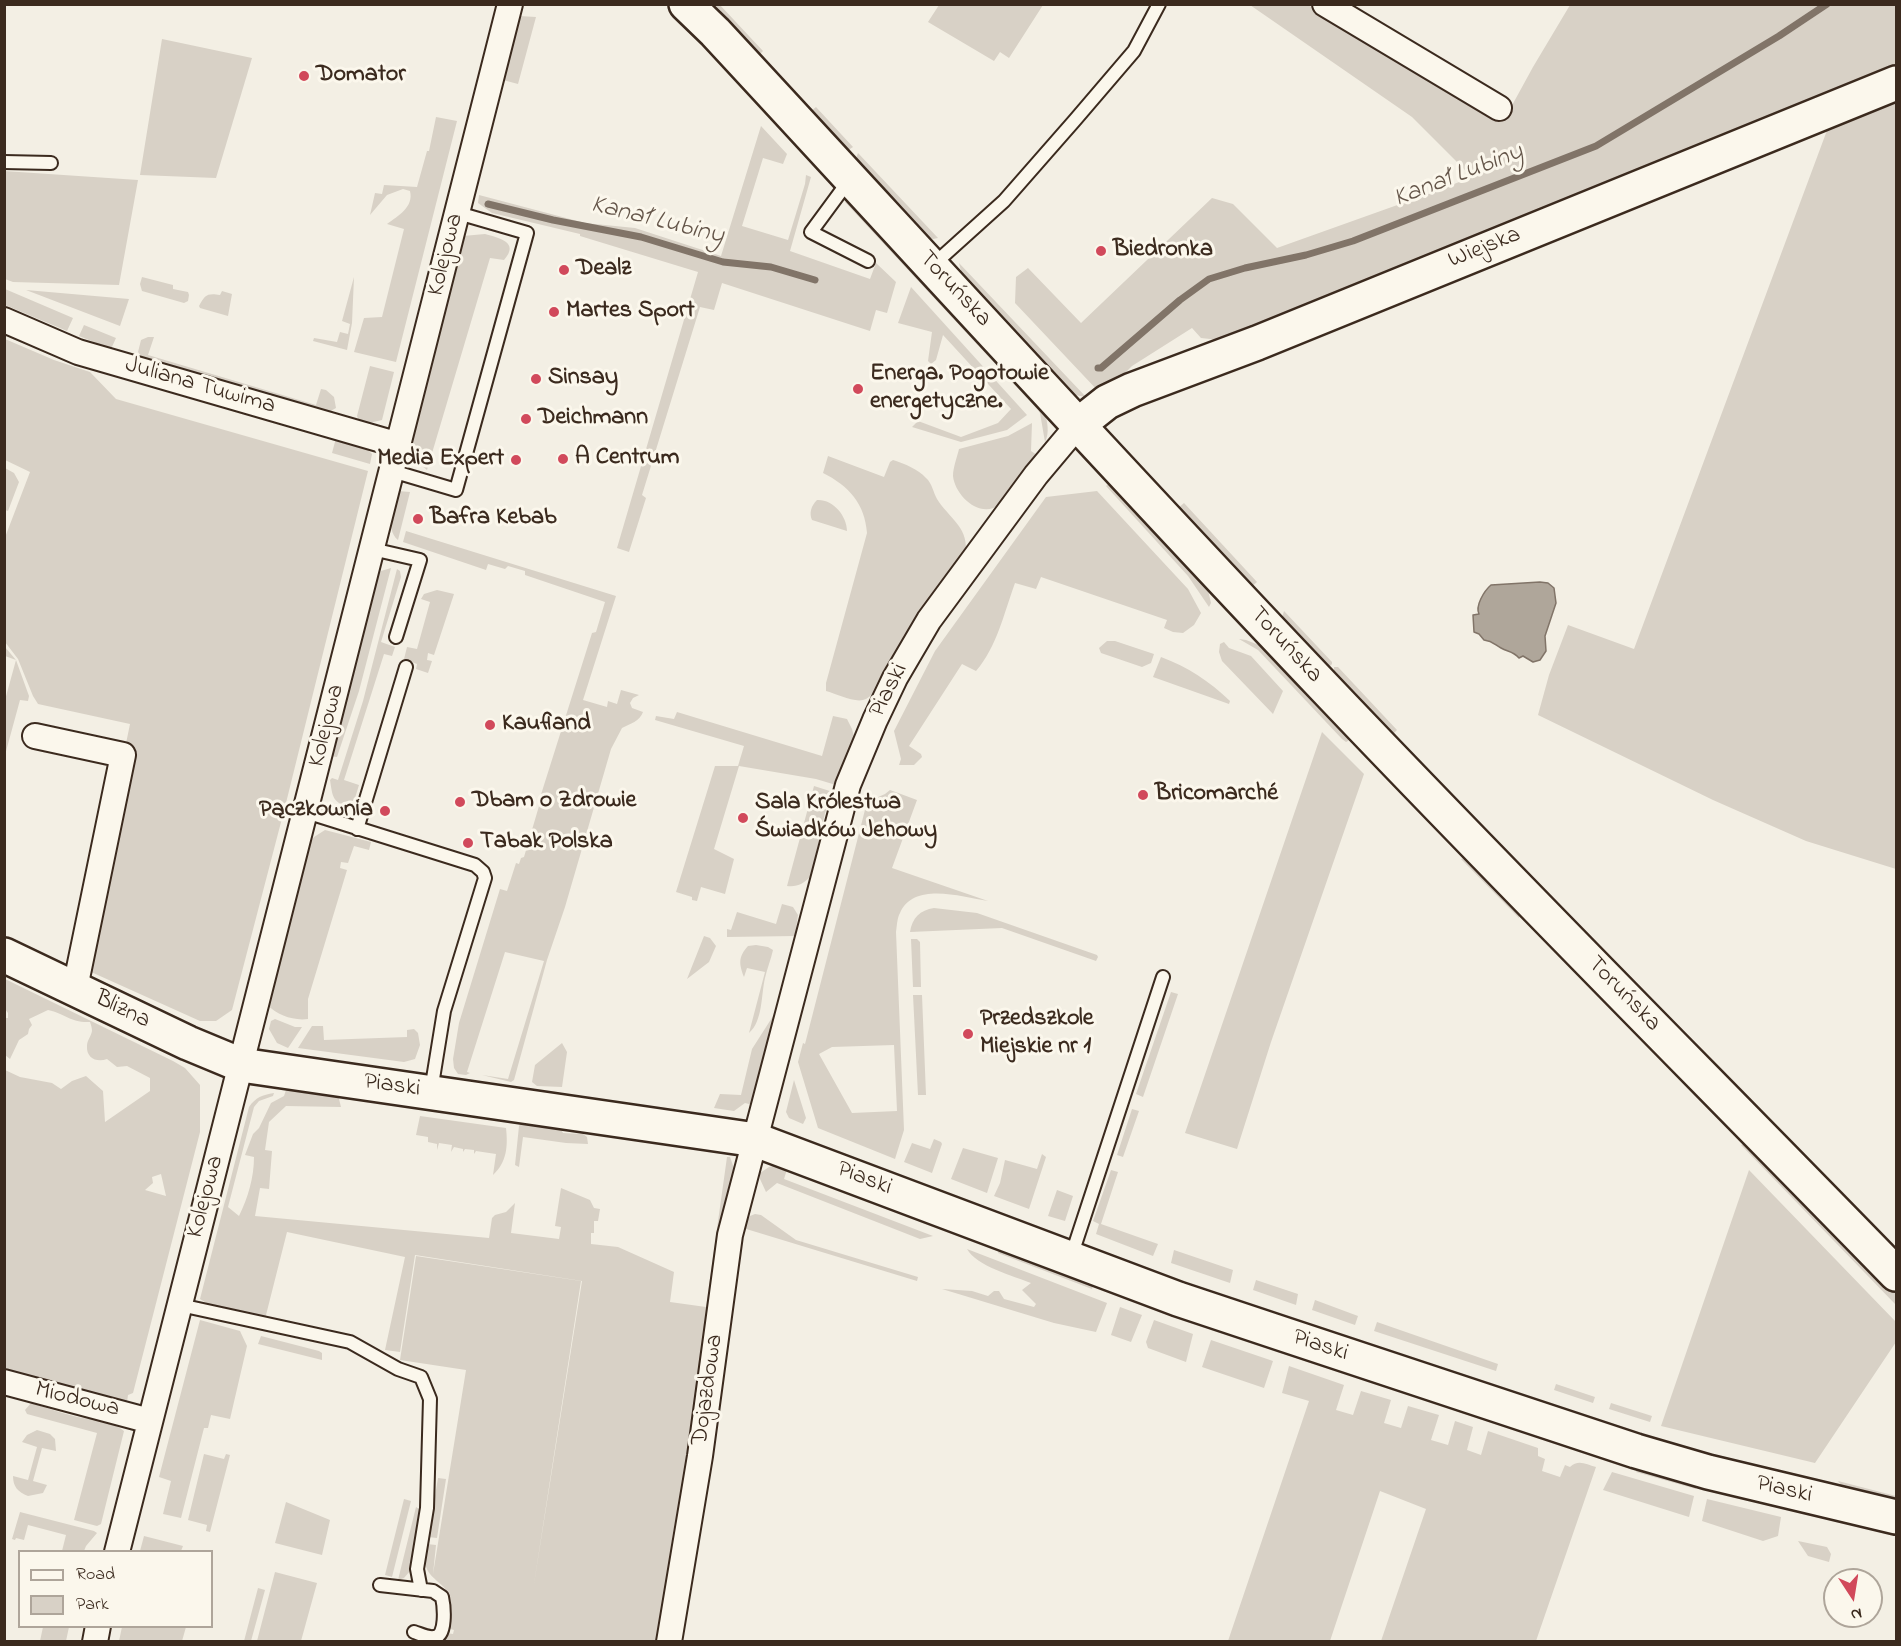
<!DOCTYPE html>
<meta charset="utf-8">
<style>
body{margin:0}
#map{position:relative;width:1901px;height:1646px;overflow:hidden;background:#f3efe4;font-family:"Indie Flower",sans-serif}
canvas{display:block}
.frame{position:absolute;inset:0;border:6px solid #3b2a1e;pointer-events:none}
.legend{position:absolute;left:18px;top:1550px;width:195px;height:78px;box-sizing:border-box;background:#fbf7ec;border:2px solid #aea59a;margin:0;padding:8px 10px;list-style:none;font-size:18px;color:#3b2a1e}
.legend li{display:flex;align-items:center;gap:12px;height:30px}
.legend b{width:30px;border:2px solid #aea59a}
.north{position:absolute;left:1823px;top:1568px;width:60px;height:60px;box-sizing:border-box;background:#fbf7ec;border:2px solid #aea59a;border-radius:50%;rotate:168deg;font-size:16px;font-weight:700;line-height:24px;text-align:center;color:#3b2a1e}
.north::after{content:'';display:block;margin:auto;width:21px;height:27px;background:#d1495b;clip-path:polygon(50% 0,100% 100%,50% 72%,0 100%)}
</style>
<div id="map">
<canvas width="1901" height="1646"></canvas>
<div class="frame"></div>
<ul class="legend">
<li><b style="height:8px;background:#fbf7ec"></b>Road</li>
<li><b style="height:16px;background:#d8d1c6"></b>Park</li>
</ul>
<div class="north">N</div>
</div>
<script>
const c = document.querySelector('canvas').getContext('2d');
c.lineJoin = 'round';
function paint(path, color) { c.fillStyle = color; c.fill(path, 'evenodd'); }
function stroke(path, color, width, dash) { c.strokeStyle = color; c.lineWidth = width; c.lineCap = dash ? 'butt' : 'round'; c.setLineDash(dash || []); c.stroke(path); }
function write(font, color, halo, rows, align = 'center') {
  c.font = font + ' "Indie Flower",sans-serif'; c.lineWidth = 6; c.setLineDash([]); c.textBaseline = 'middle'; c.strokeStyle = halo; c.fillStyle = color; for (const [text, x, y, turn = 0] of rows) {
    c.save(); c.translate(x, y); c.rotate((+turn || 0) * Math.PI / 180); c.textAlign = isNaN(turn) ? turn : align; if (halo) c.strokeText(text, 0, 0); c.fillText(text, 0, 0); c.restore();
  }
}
paint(new Path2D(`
 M715 5H720L763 51 758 56 717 12Z
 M939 5V4L1043 5 1009 58 1000 52 994 61 928 22Z
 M1250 5H1308L1437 82 1504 120 1533 67 1570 5H1896V72L1405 270 1219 340 1201 338 1192 328 1132 366 1111 387 1100 393 1015 303 1016 277 1028 268 1081 323 1212 198 1233 204 1277 248 1431 193 1472 177 1412 117Z
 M519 16 536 17 518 84 503 80Z
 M162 39 252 58 216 178 140 175Z
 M1896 97V869L1806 841 1713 800 1538 715 1549 675 1568 625 1634 649 1829 125Z
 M816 107 853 147 847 151 810 112Z
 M436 117 457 121 396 362 354 352 364 318 382 317 404 229 387 224C398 216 414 207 410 191L403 189 387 195 370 215 375 193 382 194 384 185 417 187 427 151H429Z
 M761 126 787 154 783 164 763 158 742 226 788 240 805 184 806 175 811 177 790 251 870 279 876 263 896 282 887 313 876 310 870 331 722 283 714 310 700 307 642 495 646 498 629 552 617 548 698 272 580 236V234L492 213 478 203 479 195 585 223 635 228 721 256Z
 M858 153 938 238 933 239 924 235 855 161Z
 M4 171 138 180 119 285 13 282 5 279Z
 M850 201 1045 412C1047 422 1050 432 1045 442L1040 413 1038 410 845 202Z
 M485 234C499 238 520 242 504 260L490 258 427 470 408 454 463 236Z
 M959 263 1086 397 1075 395 1061 386 962 275Z
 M142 277 173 285V289L188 292 189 295 188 301 184 303 142 291 140 284Z
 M354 277 352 323 347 350 313 341 314 338 337 342 340 332 348 334 350 324 342 321Z
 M911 287 1027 415 1007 430 961 442 912 427 918 421 961 437 998 423 1011 409 943 335 936 360 931 364 928 361 932 332 898 323Z
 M5 289 73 318 67 331 5 305Z
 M26 290 129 299 120 326Z
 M222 291 232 294 228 316 200 308 199 306C205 295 207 293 220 295Z
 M84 325 116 338 111 349 79 336Z
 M148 337H154L148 355 316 405 321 389 326 390 334 397 336 408 327 413 143 358 138 352 141 340Z
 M5 339 54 360 90 372 116 399 368 471 286 803 232 1010 216 1021H200L80 967 130 724 38 704 33 696 18 659 5 642 4 540 30 472 5 460Z
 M370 366 394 372 382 420 369 423 359 421 357 416Z
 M1032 423 1031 451 1037 455C1028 467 1010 496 1000 504 981 520 955 496 953 476 953 468 957 457 959 449L1008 436Z
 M336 438C350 441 362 443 372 454L370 464 332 453Z
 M828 456 884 477 890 462 893 460C905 464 918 469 926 478 932 483 933 492 937 499 949 518 967 526 966 550 940 585 913 619 893 657 887 668 877 694 866 699 856 704 837 694 826 691V683L867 533C865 504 849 486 823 473Z
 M5 468 14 473 19 482 8 511 5 510Z
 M1111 482 1207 586 1211 603 1209 607 1188 576 1106 486Z
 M398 491 410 492 398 540C384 528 395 506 398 491Z
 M1097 491 1188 589 1201 613 1194 625 1183 633 1173 632 1164 628 1167 620 1041 577 1036 589 1015 583C1004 613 997 647 976 671L962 664 909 746 921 754 922 757 914 765H899L901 759 894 731 935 651 1046 497Z
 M817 500C833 499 847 516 847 531L812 520C809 513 811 506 817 500Z
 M1184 503 1257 582 1250 588 1177 509Z
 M406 531 616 596 583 700 607 707 608 701 617 704 621 690 639 695 633 698 630 703 632 708 643 712C640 721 630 724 622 728L611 749 565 907 547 960 514 1080 511 1082 482 1075 508 1079 544 961 505 952 467 1072 470 1073 466 1075 458 1074 454 1068 453 1059 459 1023 500 889 507 891 516 863 519 864 521 858 524 857 539 806 538 804 592 633 596 632 605 602 525 575V571L508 566 505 569 488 564 486 570 403 542Z
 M391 568 359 691 337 757 330 756 377 577 381 571Z
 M397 569 400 571 401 577 381 642 395 647 392 656 384 654 344 780 359 785 352 808C333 802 333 800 330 780L332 778 338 780 363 701Z
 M437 590 454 594 434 655 428 653 427 660 432 661 428 673 416 669 417 664 404 659 407 647 417 649 430 602 421 599 424 594Z
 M1284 611 1332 662V664L1326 670 1285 625 1282 618Z
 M1239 639 1246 640 1264 647 1350 736 1348 741 1346 742 1342 739 1258 650Z
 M1107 641H1115L1154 654 1151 663 1142 667 1101 653 1099 648Z
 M1224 642 1229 648 1251 656 1283 691 1273 714 1222 661 1219 652 1220 644Z
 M5 647 16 660 29 696 28 701 20 700 5 755V700L16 660 5 656Z
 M1161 657C1188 667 1209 681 1230 701L1229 704 1153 677Z
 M1334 667H1338L1397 730 1390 737 1334 677Z
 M677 712 822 756 833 716 847 719 852 729 854 737 836 785 816 779 739 766 714 849 734 859 725 894 701 887 697 901 692 900V897L676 892 715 766H738L744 746 655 720 656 716 674 719Z
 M1322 732 1364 774 1271 1042 1237 1149 1185 1133Z
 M814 786 833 792 825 813 811 876C803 884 798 887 787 886Z
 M890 790 917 800 892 868 988 901C962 897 914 881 900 913 897 918 897 926 896 932L904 1130 895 1159 818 1128 798 1062 803 1043 805 1044 867 802 885 794ZM894 1045 897 1111 852 1113 819 1054 832 1047Z
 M325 830 371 842 369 850 354 846 348 863 341 862 340 868 347 870 308 999V1019C293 1021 278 1015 267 1005L310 843 314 837Z
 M1464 858 1469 859 1520 911 1519 918 1461 859Z
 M782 904 793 907 798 915 795 936 727 937V929L731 930 737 912 776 924Z
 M934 908 977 913 1097 955 1098 957 1096 961 1002 928 910 932C912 918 920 910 934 908Z
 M704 936 710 938 716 946 709 962 687 979Z
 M911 939H917L920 942 921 987H913Z
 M756 945 768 947 773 950C771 959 767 969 765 978 761 995 763 1021 749 1033L765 972 747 968 744 977C739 964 738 957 748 946Z
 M5 979 173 1061 185 1068 200 1085V1132L133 1393 128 1395 127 1402 5 1369V1070L20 1077 52 1083 61 1089 72 1081 86 1076 103 1091 105 1122 150 1091V1078L127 1066 117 1067 107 1059C97 1063 86 1058 87 1046 87 1040 91 1037 92 1031 92 1028 91 1025 90 1022 71 1023 66 1014 48 1010L29 1019 32 1025 29 1029 28 1034 19 1040 10 1059 5 1055V1018H8V1013L5 1009ZM161 1174 166 1196 145 1190 153 1183 152 1177Z
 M1171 992 1178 994 1143 1097 1136 1094Z
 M913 995H922L926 1095H918Z
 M775 1013 753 1105 745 1103 734 1111 714 1108 720 1094 741 1095 752 1049Z
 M275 1019 295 1027H302L288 1048 277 1043 269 1029 271 1021Z
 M312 1026H323L324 1040 407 1037V1030L414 1029 418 1033 420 1045 415 1059 404 1062 298 1048Z
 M562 1043 567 1052 562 1087 537 1086 532 1082 535 1065Z
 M794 1080 806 1118 803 1124 789 1118 786 1112Z
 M287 1087 338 1095 341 1107 286 1106 269 1122 265 1150 272 1151 269 1189 260 1188 255 1216 489 1238 492 1218 495 1215 506 1212 515 1203 511 1233 559 1239 561 1227 555 1226 561 1188 590 1200 594 1208 600 1209 598 1221H594V1233H591V1244L618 1247 674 1272 670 1302 706 1307 727 1157H730L737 1177 690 1427 685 1472 673 1533 659 1641H444L446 1633 453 1634 454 1630 447 1628C463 1577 425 1588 425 1559 425 1554 427 1549 427 1544L436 1545 433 1574 466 1370 400 1360 416 1256 581 1281 533 1590 582 1281 415 1255 400 1352 385 1350 405 1257 287 1232 265 1319 208 1304 200 1299 249 1107C256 1097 262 1095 274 1093L273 1096 259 1101 254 1107 228 1207 239 1216C248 1198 254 1177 254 1157L245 1155 253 1134 259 1128 271 1103 284 1096Z
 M1132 1109 1139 1111 1123 1157 1117 1155Z
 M420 1116 506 1128C508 1146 507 1162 493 1175L496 1154 476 1151 474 1154V1150L465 1149 463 1152V1149L454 1147 451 1152 452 1145 439 1143 437 1150V1144L428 1142V1137L416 1135Z
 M521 1123 561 1129 563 1133 583 1134 587 1137 588 1144 566 1143 523 1137 519 1167 515 1165 519 1126Z
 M934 1139 941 1142 942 1144 932 1173 904 1162 912 1143 930 1149Z
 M1743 1144 1751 1146 1896 1294V1305L1741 1145Z
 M963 1148 998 1158 987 1193 951 1179Z
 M1042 1154 1046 1157 1029 1209 994 1196 1000 1183 1005 1160 1037 1169Z
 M777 1165 788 1166 784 1179 933 1236 920 1239 777 1183 766 1192 760 1179V1173L769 1167Z
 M1111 1170 1118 1172 1101 1224 1158 1244 1153 1256 1096 1234 1099 1224 1093 1221Z
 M1749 1170 1896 1322V1342L1815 1463 1661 1426Z
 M1057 1190 1073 1196 1065 1221 1048 1216Z
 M755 1214 761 1215 796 1240 918 1277 917 1281 743 1228 750 1216Z
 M1000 1245 1095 1281 1092 1289 998 1253Z
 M967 1249 1107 1303 1096 1332 1054 1323 942 1289 972 1291 988 1296 994 1291H999L1004 1299 1034 1307 1036 1304 1022 1290 1031 1283C1014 1276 976 1266 967 1249Z
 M1174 1250 1233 1270 1230 1283 1171 1263Z
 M1256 1280 1298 1294 1296 1305 1253 1290Z
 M1315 1300 1358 1316 1355 1325 1312 1310Z
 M1120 1307 1142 1315 1131 1342 1111 1335Z
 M200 1320 240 1331 247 1346 230 1419 211 1415 208 1428H204L181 1518 163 1514 171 1481 159 1477Z
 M1154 1320 1193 1334 1186 1362 1148 1348 1146 1342Z
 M1377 1322 1498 1364 1496 1371 1374 1331Z
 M261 1336 319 1351 322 1353V1360L258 1344Z
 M1211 1340 1273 1361 1264 1388 1202 1367Z
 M1289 1366 1344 1385 1336 1410 1353 1415 1361 1391 1391 1400 1384 1423 1401 1428 1408 1406 1439 1415 1431 1440 1448 1445 1455 1421 1473 1427 1467 1450 1481 1455 1488 1431 1538 1448V1456L1545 1459 1542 1471 1560 1477 1565 1465 1570 1467C1578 1459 1586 1464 1596 1467L1536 1641H1381L1426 1509 1380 1491 1330 1641H1228L1309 1401 1282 1393Z
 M1556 1384 1595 1397 1593 1403 1554 1390Z
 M31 1403C48 1408 66 1415 83 1418 96 1420 114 1422 124 1431L101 1524 97 1526 74 1520 97 1433 27 1414 25 1410Z
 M1611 1403 1652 1416 1650 1422 1609 1409Z
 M37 1430 50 1434 55 1439 56 1451 42 1448 33 1481 47 1485 43 1493 28 1496C18 1492 13 1487 13 1476L28 1480 37 1447 22 1442 27 1435Z
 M204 1454 224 1459 226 1454 230 1455 210 1532 206 1531 207 1525 188 1520Z
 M1638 1465 1695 1485 1696 1489 1636 1472Z
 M1612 1472 1694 1496 1689 1517 1603 1490Z
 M438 1478 446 1479 437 1538 428 1537Z
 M1838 1481 1896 1496V1501L1845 1490Z
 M404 1499 411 1501 392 1577 385 1575Z
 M1707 1499 1781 1517 1778 1536 1763 1541 1702 1521Z
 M286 1502 330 1520 322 1555 275 1543Z
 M416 1507 419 1509 410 1571 404 1578 398 1580Z
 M20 1512 94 1531 97 1533 86 1546 84 1551H62L66 1535 28 1525 24 1540 16 1538 15 1540 12 1539Z
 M144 1536 183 1546 181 1551H140Z
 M1798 1541 1827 1547 1831 1554 1829 1562 1808 1556Z
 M275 1572 317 1583 301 1641H257Z
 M258 1588 265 1590 251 1641H244Z
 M43 1627H69L66 1641H40Z
 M122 1627V1626L186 1627 182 1641H119Z`), '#d8d1c6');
const water = new Path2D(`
 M1540 582 1548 583 1554 588 1556 603 1545 636 1546 651 1540 660 1533 662 1523 656 1519 658C1513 651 1508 652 1501 648 1495 645 1493 641 1484 640L1479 634 1474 632 1473 615 1479 614C1475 606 1484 591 1491 585Z`);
paint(water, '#afa69a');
stroke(water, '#817468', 1.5);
stroke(new Path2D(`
 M488 204 553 220 641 237 723 262 771 267 815 280
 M1098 368H1101L1180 300 1209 279 1245 268 1306 255 1353 241 1596 146 1779 36 1827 4`), '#817468', 7);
const lane = new Path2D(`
 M4 162 51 163
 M850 179 811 232 868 261
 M933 265 1004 201 1075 120 1134 51 1159 4
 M392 471 456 490 527 233 458 213
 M372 549 420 560 396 637
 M306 812 475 865 483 872 485 878 444 1011 431 1091
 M357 829 406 667
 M1071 1257 1163 977
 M180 1305 350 1342 398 1369 421 1377 430 1399 427 1508 417 1569 421 1590
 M380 1585 433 1591 442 1597C444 1606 447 1637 434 1637 428 1638 420 1634 414 1632`);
const street = new Path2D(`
 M1325 4 1499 108
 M4 320 78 352 399 445
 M35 736 123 755 75 988
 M4 1382 150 1421
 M117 1552 510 4
 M95 1642 98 1626
 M669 1642 700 1456 730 1235 848 785 875 720 895 678 929 620 1036 475 1078 425`);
const secondary = new Path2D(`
 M686 4 715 32C918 251 1119 472 1325 688 1513 886 1706 1079 1896 1274
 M1078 425 1107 402 1132 390 1257 343 1896 83
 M4 955 188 1043 241 1065 756 1140 1178 1299 1286 1335 1636 1451 1708 1472 1896 1517`);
stroke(lane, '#3b2a1e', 16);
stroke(street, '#3b2a1e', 28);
stroke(secondary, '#3b2a1e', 38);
stroke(lane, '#fbf7ec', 12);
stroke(street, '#fbf7ec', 24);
stroke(secondary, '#fbf7ec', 33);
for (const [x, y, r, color] of [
 [304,76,6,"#d1495b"],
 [1101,251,6,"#d1495b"],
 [564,270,6,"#d1495b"],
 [554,312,6,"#d1495b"],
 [536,379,6,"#d1495b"],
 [858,389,6,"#d1495b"],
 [526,419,6,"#d1495b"],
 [563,459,6,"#d1495b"],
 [516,460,6,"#d1495b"],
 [418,519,6,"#d1495b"],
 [490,725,6,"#d1495b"],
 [1143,795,6,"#d1495b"],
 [460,802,6,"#d1495b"],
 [385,811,6,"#d1495b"],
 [743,818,6,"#d1495b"],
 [468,843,6,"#d1495b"],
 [968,1034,6,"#d1495b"]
]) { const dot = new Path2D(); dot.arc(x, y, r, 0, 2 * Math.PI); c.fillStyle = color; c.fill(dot); stroke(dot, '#fbf7ec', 2); }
write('bold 24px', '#3b2a1e', '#fbf7ec', [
 ["Domator",316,76],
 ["Biedronka",1113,251],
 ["Dealz",576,270],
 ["Martes Sport",566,312],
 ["Energa. Pogotowie",870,375],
 ["energetyczne.",870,403],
 ["Sinsay",548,379],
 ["Deichmann",538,419],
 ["A Centrum",575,459],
 ["Media Expert",504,460,"right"],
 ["Bafra Kebab",430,519],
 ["Kaufland",502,725],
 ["Bricomarché",1155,795],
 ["Dbam o Zdrowie",472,802],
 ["Sala Królestwa",755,804],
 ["Świadków Jehowy",755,832],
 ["Pączkownia",373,811,"right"],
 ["Tabak Polska",480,843],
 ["Przedszkole",980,1020],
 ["Miejskie nr 1",980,1048]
], 'left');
write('24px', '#3b2a1e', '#fbf7ec', [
 ["Wiejska",1485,249,-22],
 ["Kolejowa",447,255,-76],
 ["Toruńska",954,290,47],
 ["Juliana Tuwima",200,387,16],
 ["Toruńska",1285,646,47],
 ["Piaski",890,691,-63],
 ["Kolejowa",328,726,-76],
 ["Toruńska",1623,995,46],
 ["Blizna",122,1011,26],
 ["Piaski",392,1087,8],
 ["Piaski",864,1180,21],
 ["Kolejowa",207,1197,-75],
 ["Piaski",1320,1347,18],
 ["Dojazdowa",709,1390,-82],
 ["Miodowa",77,1401,14],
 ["Piaski",1784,1491,13]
]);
write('italic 26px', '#645549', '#fbf7ec', [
 ["Kanał Lubiny",1459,177,-21],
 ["Kanał Lubiny",657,222,14]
]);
</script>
